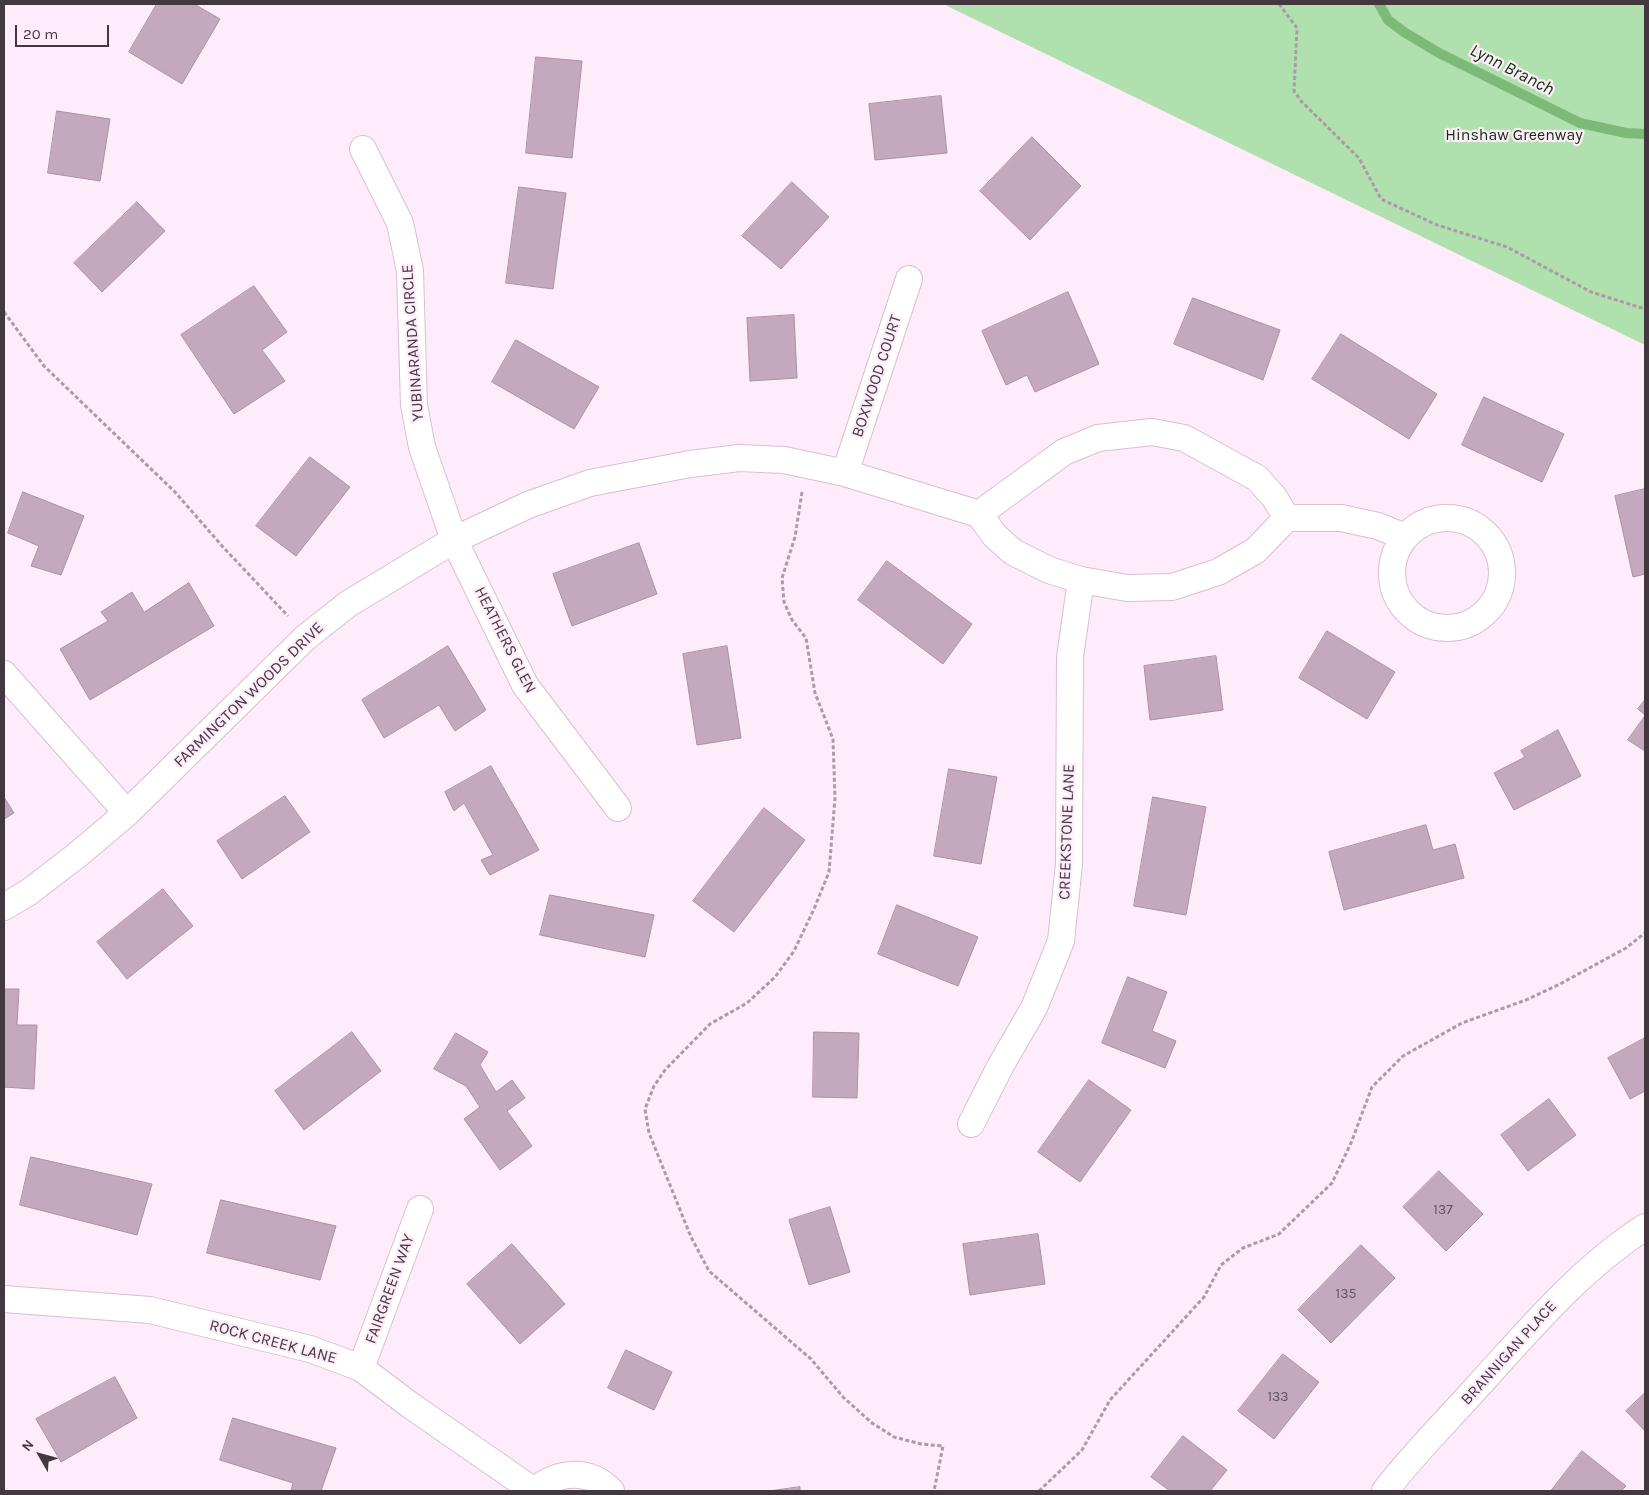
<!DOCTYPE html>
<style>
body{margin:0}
#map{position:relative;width:1649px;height:1495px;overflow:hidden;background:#feecfa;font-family:Karla,sans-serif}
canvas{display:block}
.frame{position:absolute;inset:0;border:5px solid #433840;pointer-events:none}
.north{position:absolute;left:15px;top:1430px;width:50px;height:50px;-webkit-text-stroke:4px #feecfa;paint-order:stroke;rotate:308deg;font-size:14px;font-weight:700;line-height:20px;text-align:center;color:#433840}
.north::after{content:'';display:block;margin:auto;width:18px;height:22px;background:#433840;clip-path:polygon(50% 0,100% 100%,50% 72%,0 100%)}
.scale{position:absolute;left:15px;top:25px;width:94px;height:22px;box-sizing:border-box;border:2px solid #433840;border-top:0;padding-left:6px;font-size:15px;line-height:18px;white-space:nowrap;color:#433840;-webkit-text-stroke:4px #feecfa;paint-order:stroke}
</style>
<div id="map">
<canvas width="1649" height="1495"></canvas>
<div class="frame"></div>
<div class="north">N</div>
<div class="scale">20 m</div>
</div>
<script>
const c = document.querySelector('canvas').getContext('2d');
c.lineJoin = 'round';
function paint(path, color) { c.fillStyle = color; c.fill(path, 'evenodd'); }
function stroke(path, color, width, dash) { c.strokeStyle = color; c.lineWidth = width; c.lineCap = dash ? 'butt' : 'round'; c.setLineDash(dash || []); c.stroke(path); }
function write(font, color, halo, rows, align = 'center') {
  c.font = font + ' Karla,sans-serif'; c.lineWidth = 4.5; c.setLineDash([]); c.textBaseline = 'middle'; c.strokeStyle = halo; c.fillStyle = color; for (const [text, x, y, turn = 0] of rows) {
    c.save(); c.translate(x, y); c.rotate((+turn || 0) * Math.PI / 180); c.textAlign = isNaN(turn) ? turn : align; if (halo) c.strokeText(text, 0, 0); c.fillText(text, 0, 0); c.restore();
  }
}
paint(new Path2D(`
 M943 4H1645V345Z`), '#b0e0ad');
stroke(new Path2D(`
 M1379 4 1388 20 1404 32 1439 53 1580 123 1626 133 1645 134`), '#7dba79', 10);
const building = new Path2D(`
 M157 4H194L220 19 182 84 129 52Z
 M536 57 582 61 572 158 526 153Z
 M941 96 947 153 875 160 869 104Z
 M57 111 110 119 100 181 48 173Z
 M1032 137 1081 186 1030 240 980 191Z
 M792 182 829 217 781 269 742 236Z
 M519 187 566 193 553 289 506 283Z
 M137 202 165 231 102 292 74 263Z
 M254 286 287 332 262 350 285 381 234 414 181 335Z
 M1068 292 1099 364 1035 392 1027 375 1006 385 982 331Z
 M1193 298 1280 330 1263 380 1174 344Z
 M794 315 797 378 750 381 747 318Z
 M1341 334 1437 394 1409 439 1312 379Z
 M516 340 599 387 574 429 492 382Z
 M1484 397 1564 434 1542 482 1462 445Z
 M310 457 350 487 296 556 256 526Z
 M1645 489V574L1633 577 1615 496Z
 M23 492 84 516 61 575 31 566 39 546 8 533Z
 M639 543 657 594 572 626 553 574Z
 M887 561 972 624 943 664 858 600Z
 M189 583 214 626 90 700 60 649 108 621 101 612 132 592 144 612Z
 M1327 631 1395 672 1367 719 1299 678Z
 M448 646 486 710 455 731 439 705 384 738 362 700Z
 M727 646 741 738 697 745 683 654Z
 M1216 656 1223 710 1150 720 1144 666Z
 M1645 700V715L1638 709Z
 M1645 716V751L1628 740Z
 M1558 730 1581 776 1514 810 1494 773 1525 757 1521 751Z
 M491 766 539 850 490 875 481 860 493 855 464 803 454 811 445 792Z
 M949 769 997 777 981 864 934 856Z
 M285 796 310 832 242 879 217 841Z
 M4 797 14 813 4 819Z
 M1153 797 1206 807 1186 915 1134 906Z
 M764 808 805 840 734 932 693 901Z
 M1426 825 1433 850 1455 844 1464 878 1344 910 1329 852Z
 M163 889 193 926 127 979 97 942Z
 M550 895 654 915 645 957 540 935Z
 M897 905 978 937 958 986 878 954Z
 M1128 977 1167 992 1152 1031 1176 1041 1165 1068 1102 1043Z
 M4 989H19L17 1025H37L34 1089 4 1087Z
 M352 1032 381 1071 304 1130 275 1091Z
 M814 1032 859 1033 857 1098 813 1097Z
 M456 1033 488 1052 480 1065 496 1092 512 1080 525 1098 507 1111 532 1146 500 1170 464 1119 480 1107 466 1086 434 1069Z
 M1645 1038V1091L1630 1099 1608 1058Z
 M1089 1080 1131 1110 1080 1182 1038 1152Z
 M1549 1099 1576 1135 1528 1171 1501 1135Z
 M31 1157 152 1184 137 1235 20 1205Z
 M1439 1171 1483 1214 1446 1251 1403 1207Z
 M221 1200 336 1226 320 1280 207 1253Z
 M830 1207 850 1272 809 1285 789 1220Z
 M1038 1234 1045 1284 970 1295 963 1244Z
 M512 1244 565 1304 520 1344 467 1284Z
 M1361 1245 1395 1278 1331 1343 1298 1310Z
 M626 1350 672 1372 654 1410 608 1388Z
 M1283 1354 1319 1382 1274 1439 1238 1411Z
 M115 1377 137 1418 61 1462 36 1419Z
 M1645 1393V1431L1626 1411Z
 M233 1418 336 1448 321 1491H291L293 1483 220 1460Z
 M1183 1436 1227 1470 1210 1491H1170L1151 1477Z
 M1582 1451 1626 1486 1621 1491H1551Z
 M800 1487V1491H770Z`);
paint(building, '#c4a9be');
stroke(building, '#aa90a5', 1);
const street = new Path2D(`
 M363 149 400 223 410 271 414 405 422 447 454 540 525 685 618 808
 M845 473 909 279
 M979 514 1064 452 1098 438 1152 432 1184 438 1257 478 1274 497 1287 518
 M1392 573a55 55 0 1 1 110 0a55 55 0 1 1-110 0Z
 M4 674 127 813
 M4 907 29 892 76 856 127 813 305 638 348 604 454 540 528 505 590 483 690 464 739 458 784 460 845 473 979 514 995 536 1013 552 1049 570 1081 580 1127 588 1172 587 1218 572 1255 551 1287 518H1341L1378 526 1405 537
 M971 1124 1001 1065 1034 1008 1061 941 1069 864 1070 657 1081 580
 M4 1299 150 1310 310 1349 361 1368 410 1405 534 1491
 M361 1368 420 1209
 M534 1491C557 1471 589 1468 611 1491
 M1385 1491C1413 1454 1447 1421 1478 1386 1530 1329 1580 1269 1645 1227`);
stroke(street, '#d9bed3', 28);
stroke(new Path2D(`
 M1279 4 1297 28 1294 91 1302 102 1359 158 1381 199 1437 225 1507 247 1591 292 1645 309
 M4 312 44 366 175 492 223 547 288 616
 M802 492 795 537 782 578 784 602 792 620 806 638 815 693 833 739 835 798 829 872 814 909 794 951 775 977 747 1003 710 1024 665 1070 654 1086 645 1109 649 1133 691 1237 709 1271 811 1359 843 1397 872 1423 894 1437 921 1444 943 1446 934 1491
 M1039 1491 1082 1450 1110 1400 1204 1297 1221 1265 1243 1248 1279 1234 1332 1183 1351 1143 1372 1087 1403 1056 1462 1023 1526 1000 1560 984 1626 948 1645 933`), '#aa9ba6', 3, [4, 2.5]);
stroke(street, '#fff', 26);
write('14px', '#635460', null, [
 ["137",1443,1210],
 ["135",1346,1294],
 ["133",1278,1397]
]);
write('16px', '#083408', '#feecfa', [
 ["Hinshaw Greenway",1514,135]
]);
write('16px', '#433840', '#feecfa', [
 ["YUBINARANDA CIRCLE",413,343,-94],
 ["BOXWOOD COURT",877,376,-72],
 ["HEATHERS GLEN",505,640,63],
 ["FARMINGTON WOODS DRIVE",249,695,-44],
 ["CREEKSTONE LANE",1067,832,-88],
 ["FAIRGREEN WAY",390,1289,-70],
 ["ROCK CREEK LANE",273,1342,15],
 ["BRANNIGAN PLACE",1509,1353,-48]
]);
write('italic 18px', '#073307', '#feecfa', [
 ["Lynn Branch",1512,70,27]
]);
</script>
